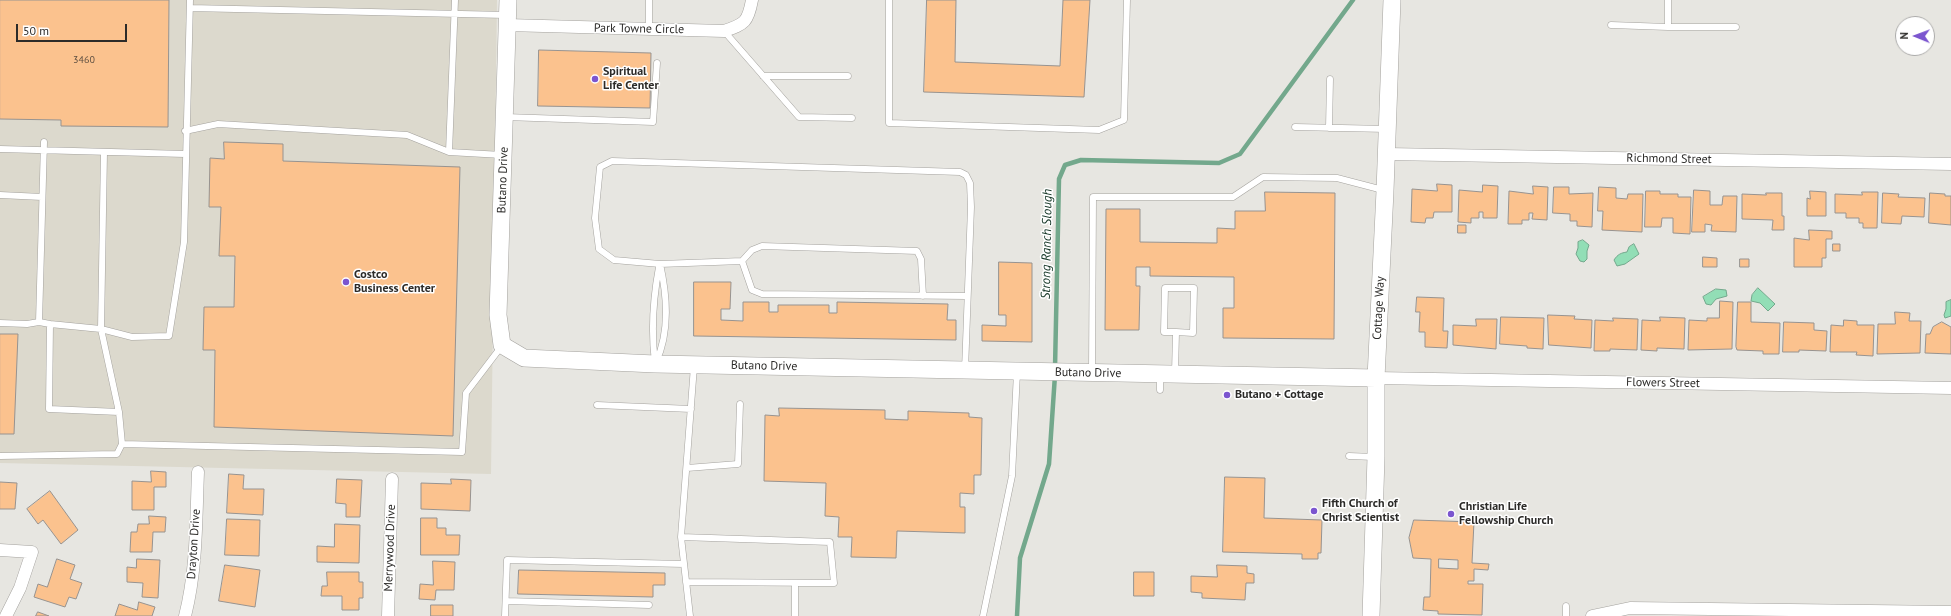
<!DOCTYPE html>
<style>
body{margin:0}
#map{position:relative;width:1951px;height:616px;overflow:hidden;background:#e7e6e1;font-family:"PT Sans",sans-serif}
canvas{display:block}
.north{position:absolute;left:1895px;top:16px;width:40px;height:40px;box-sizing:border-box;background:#fff;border:1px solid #abaaa9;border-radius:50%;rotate:271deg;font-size:11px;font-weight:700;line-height:16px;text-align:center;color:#2c2b29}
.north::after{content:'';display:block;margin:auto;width:14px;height:18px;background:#7b55cf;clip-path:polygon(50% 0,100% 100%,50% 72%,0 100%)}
.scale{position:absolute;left:16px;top:24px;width:111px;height:18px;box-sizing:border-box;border:2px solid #2c2b29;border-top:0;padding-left:5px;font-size:12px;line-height:14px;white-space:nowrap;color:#2c2b29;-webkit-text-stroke:3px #fff;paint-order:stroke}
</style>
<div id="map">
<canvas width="1951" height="616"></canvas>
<div class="north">N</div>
<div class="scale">50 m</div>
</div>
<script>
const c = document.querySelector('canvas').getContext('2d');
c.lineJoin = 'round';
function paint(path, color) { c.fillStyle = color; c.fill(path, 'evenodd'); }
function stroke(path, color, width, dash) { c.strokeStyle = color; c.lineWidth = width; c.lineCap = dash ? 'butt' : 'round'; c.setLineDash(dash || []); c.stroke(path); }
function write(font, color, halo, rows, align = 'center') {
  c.font = font + ' "PT Sans",sans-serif'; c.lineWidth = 3; c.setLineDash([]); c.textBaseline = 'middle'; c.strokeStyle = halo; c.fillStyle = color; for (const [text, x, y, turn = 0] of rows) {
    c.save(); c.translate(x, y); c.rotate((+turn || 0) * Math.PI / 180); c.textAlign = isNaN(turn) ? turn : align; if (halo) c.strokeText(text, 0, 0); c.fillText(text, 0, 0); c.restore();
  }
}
paint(new Path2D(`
 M0 0H497L491 474 0 463Z`), '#dcd9cd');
const water = new Path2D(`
 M1583 240 1589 245 1587 251V259L1584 262 1580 261 1576 254 1578 248V242Z
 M1634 244 1639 254 1625 264 1617 266 1614 260C1618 254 1621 253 1627 252L1629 247Z
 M1758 288 1775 304 1768 311 1760 303 1751 301 1752 295Z
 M1716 289 1726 290 1727 296 1716 299 1711 305 1706 304 1703 297Z
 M1951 300V316L1945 318 1944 315 1946 309V302Z`);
paint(water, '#92deb6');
stroke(water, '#73a88c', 1);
stroke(new Path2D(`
 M1055 368 1059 179 1065 165 1081 160 1219 163 1240 154 1353 0
 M1017 616 1020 558 1049 464 1055 375`), '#73a88c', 4.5);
const building = new Path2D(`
 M0 0H169L168 127 61 126V120L0 119Z
 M927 0H956L955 62 1060 66 1063 0H1090L1084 97 924 92Z
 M539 50 651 53 650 108 538 106Z
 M224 142 283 144V161L460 167 453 436 214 427 215 350H203L204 307H234L235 256H219L221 207H209L210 158 224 159Z
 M1437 184 1452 185V212H1434L1433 218H1426L1425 223 1411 222 1412 189 1437 191Z
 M1483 185 1498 186 1497 218H1483V212H1479V218H1471V223L1458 222 1459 190 1482 192Z
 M1533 186 1548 187 1547 220 1532 219 1533 213H1529V220H1522V224H1508L1509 191 1533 194Z
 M1554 187H1569V194L1593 193 1592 227 1577 226V221H1570V214L1553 213Z
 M1599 187 1616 188V198L1627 199 1628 194H1643L1642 232 1602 230 1603 211H1598Z
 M1694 190 1710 191V205H1722L1723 196H1737L1736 232 1711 231 1712 225 1705 224V232H1692Z
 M1646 191H1660V194H1678V197H1691L1690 234 1673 233V218H1662L1661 227H1645Z
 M1810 191 1826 192V216H1807V198L1810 199Z
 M1265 192 1335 193 1334 339 1223 338V308H1234V277L1150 276V267H1136V286H1140L1139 330H1105L1106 209H1140V242L1217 243V228L1235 229V211H1265Z
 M1862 192H1878L1877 228H1863V223H1859V218H1846V213H1835V194L1862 195Z
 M1766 193H1782V216H1784V230H1772L1773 220 1742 219V194L1766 195Z
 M1883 193 1899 194 1898 197 1925 198 1924 217 1902 216 1901 224 1882 223Z
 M1930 193 1945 194V196H1951V225L1929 223Z
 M1458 225H1466V233H1458Z
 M1809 230 1832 231V239H1826V258H1822V267H1794V238L1809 240Z
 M1833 244H1840V251H1833Z
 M1703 257 1717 258V267H1703Z
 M1740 259H1749V267H1740Z
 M999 262 1032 263V342L982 341V325L1006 326V315H999Z
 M694 282H731L730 309H721V320L743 321V302H769V312H778V305H829V313H837V302L948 304 947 320H956V340L694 336Z
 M1417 297 1444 298 1443 331H1448L1447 348 1425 347V332H1419L1420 312H1416Z
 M1720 301 1733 302 1732 349 1688 350 1689 320 1707 321V318H1719Z
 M1738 302H1751V322L1780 323 1779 354H1763V351L1737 350 1736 347Z
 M1895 312 1910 313 1909 321H1921L1920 353 1877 354 1878 324H1895Z
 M1548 315 1575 316 1574 319 1592 320 1591 348 1549 345Z
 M1501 317 1544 318 1543 349 1527 348V346L1500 344Z
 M1660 317 1685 318 1684 349 1657 348V351L1641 350 1642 320 1660 321Z
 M1613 318 1638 319 1637 350 1610 349V351H1594L1595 320 1613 321Z
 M1476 319H1497L1496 349 1453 345V325L1476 326Z
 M1844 320 1857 321V325H1874L1873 356 1856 355 1857 352H1830L1831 325 1843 326Z
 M1784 322 1814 323V330L1827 331 1826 351 1799 350V352H1783Z
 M1942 322 1951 327V354L1925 353 1926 334H1930L1933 327Z
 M0 334H18L14 434H0Z
 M779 408 885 410V419L908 420V411L969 413V417L982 418 981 475H974V494L960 493V507H965V533L897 531 896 558 851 557 852 537H838L839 517 825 516 826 483 764 481 765 415 779 416Z
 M151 471 166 472V487H154V510H132V481L151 482Z
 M229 474 244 475 243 489H264L263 515 227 513Z
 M1225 477 1265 478 1264 518 1322 520 1321 553H1318V559H1302V554L1223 552Z
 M337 479 362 480 360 517H346V504L336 503Z
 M451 479 471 480 470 511 421 509V483L451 484Z
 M0 482 17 483 15 509H0Z
 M50 491 78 530 61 544 43 520 38 524 27 509Z
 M149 516 166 517 165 532H153L152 552H130L131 532H137L138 524H149Z
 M421 518H437V528H446V535H460L459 555H421Z
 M227 519 260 520 259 556 225 555Z
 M1414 520 1474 522 1472 563 1489 564 1488 570 1474 569V581H1468V584H1483L1482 615 1438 614V611L1423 610 1424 597H1430L1431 559 1413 558 1409 538ZM1439 559 1458 560V569L1439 568Z
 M335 524 360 525 359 563 317 562V546L334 547Z
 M57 559 75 565 70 579 82 583 76 599 69 597 65 607 34 597 38 584 47 587Z
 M137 559 160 560 158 598 142 597 143 583 127 582V567L136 568Z
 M433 561 455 562 454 590H436L435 600 419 599 420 584 433 585Z
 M225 565 260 570 255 607 219 601Z
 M1217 565 1247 566V573L1254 574V583H1246L1245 600 1202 598V593L1191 592V576L1217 577Z
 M519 570 665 573V585H653V597L518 594Z
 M327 572H359V582H363V598H359V610H342V596H321L322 586H327Z
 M1134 572H1154V596H1134Z
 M139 602 155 607 152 616H115L119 604 137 610Z
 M431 605H453V616H431Z
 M38 612 49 616H36Z`);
paint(building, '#fbc28e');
stroke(building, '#979390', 1);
const lane = new Path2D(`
 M455 0 449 152 502 155
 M889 0V123L1099 130 1124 120 1127 0
 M190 8 506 15
 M1611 25 1668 27V0
 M1668 27H1736
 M649 29V0
 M724 31 799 117 852 118
 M763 76H848
 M505 117 653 122 657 63
 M1295 127 1387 129
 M1329 128 1330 79
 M185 131 218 124 407 135 449 152
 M44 142 39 322 50 324 49 409 119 412 122 444
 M0 149 185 154
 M104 152 101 329 119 412
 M0 195 42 197
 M742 261 752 290 762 294 967 296
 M923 296 921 259 917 251 762 246 752 250 742 261 660 264 614 260 599 249 595 218 600 167 612 161 960 172 966 175 970 183 971 207 965 370
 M0 323 27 324 39 322
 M50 324 101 329 132 337 169 336 184 242 190 0
 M656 362C670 332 667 295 660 264
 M655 363C651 331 653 299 659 267
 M1092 371 1093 197H1233L1263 177 1337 178 1383 190
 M1175 373 1176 332H1164L1165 288H1194L1193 333 1176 332
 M1160 390V374
 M597 405 691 409
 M0 456 117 454 122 444 462 452 466 393 501 347
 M1349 456 1374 457
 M687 468 738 464 740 404
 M681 537 830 542 834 583 686 582
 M795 583V616
 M506 601 649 605
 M505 616 507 560 684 564
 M690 616 681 537 694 366
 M983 616 1012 476 1017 372
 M1566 616V606`);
const street = new Path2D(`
 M507 25 724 31C745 24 748 22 752 0
 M1387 154 1951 164
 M1376 378 1951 388
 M0 550 32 552 20 588 6 616
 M185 616C197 569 196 520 198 472
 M388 616 392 479
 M1592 616 1630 608 1951 612`);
const secondary = new Path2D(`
 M508 0 498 315 502 345 524 358 655 364 1376 378
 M1371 616 1376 457V378L1385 191 1392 0`);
stroke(lane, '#a4a29e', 7);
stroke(street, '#a4a29e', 13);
stroke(secondary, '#a4a29e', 18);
stroke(lane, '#fff', 6);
stroke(street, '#fff', 12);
stroke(secondary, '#fff', 17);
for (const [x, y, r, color] of [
 [595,79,4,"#7b55cf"],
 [346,282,4,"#7b55cf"],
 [1227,395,4,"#7b55cf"],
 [1314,511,4,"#7b55cf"],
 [1451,514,4,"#7b55cf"]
]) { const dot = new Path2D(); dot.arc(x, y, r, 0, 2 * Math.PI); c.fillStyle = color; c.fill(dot); stroke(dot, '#fff', 1.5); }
write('10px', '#605142', null, [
 ["3460",84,60]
]);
write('12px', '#2c2b29', '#fff', [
 ["Park Towne Circle",639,29,1],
 ["Richmond Street",1669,159,1],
 ["Butano Drive",503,180,-88],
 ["Cottage Way",1379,308,-87],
 ["Butano Drive",764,366,1],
 ["Butano Drive",1088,373,1],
 ["Flowers Street",1663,383,1],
 ["Drayton Drive",194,544,-86],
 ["Merrywood Drive",390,548,-88]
]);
write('bold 12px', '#2c2b29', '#fff', [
 ["Spiritual",603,72],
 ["Life Center",603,86],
 ["Costco",354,275],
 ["Business Center",354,289],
 ["Butano + Cottage",1235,395],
 ["Fifth Church of",1322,504],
 ["Christ Scientist",1322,518],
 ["Christian Life",1459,507],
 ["Fellowship Church",1459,521]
], 'left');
write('italic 13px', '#163727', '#fff', [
 ["Strong Ranch Slough",1047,244,-89]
]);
</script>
